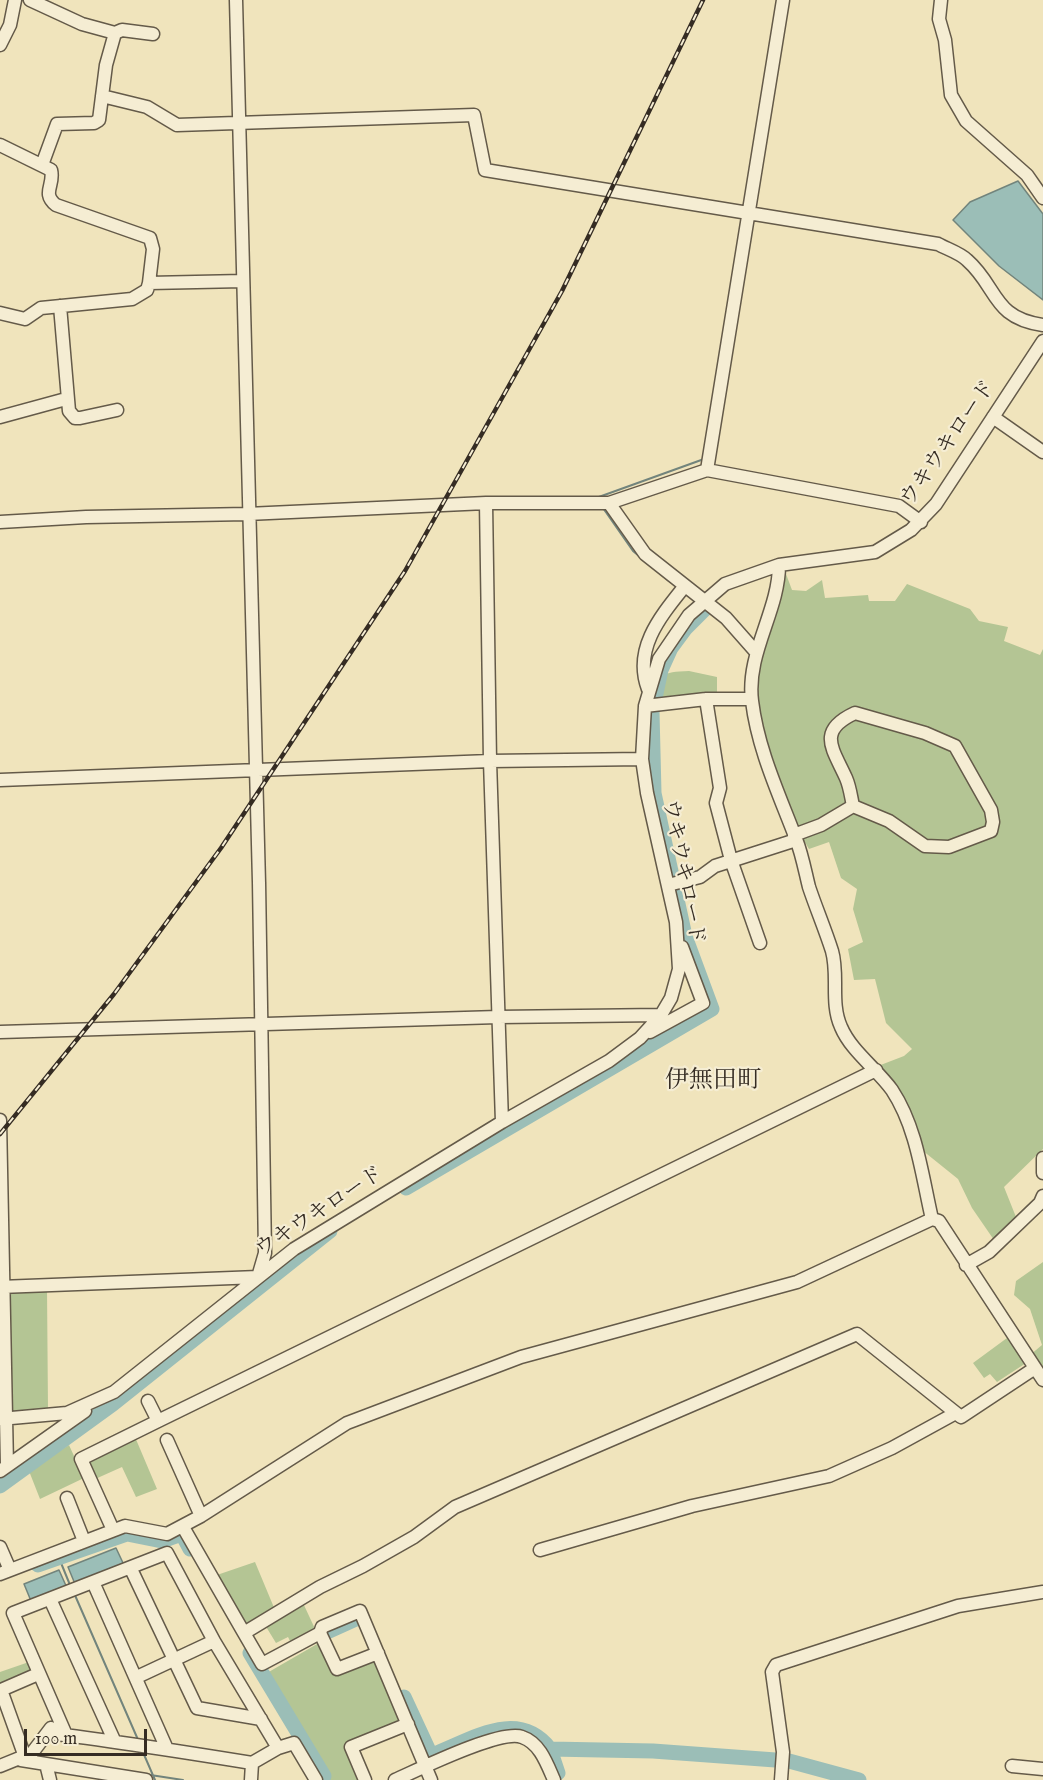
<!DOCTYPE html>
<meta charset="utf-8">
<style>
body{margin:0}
#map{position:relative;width:1043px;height:1780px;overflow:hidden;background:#f0e4bc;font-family:"IM FELL English",serif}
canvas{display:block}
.scale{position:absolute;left:24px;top:1729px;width:123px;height:27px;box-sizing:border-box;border:3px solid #352c23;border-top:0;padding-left:8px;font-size:18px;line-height:21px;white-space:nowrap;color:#352c23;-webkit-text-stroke:4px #f5edd3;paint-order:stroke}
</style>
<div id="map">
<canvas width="1043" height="1780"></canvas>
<div class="scale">100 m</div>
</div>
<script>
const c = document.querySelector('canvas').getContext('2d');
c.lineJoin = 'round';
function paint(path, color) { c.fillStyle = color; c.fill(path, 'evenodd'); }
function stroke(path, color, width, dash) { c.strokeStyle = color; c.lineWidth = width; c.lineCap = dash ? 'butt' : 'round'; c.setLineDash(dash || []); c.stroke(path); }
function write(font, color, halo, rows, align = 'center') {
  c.font = font + ' "IM FELL English","Noto Serif JP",serif'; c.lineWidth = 4.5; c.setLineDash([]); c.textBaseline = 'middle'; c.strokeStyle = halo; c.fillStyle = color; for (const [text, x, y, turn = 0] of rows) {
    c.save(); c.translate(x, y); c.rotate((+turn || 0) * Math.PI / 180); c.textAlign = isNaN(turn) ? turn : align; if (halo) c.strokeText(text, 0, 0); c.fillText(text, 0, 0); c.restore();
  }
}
paint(new Path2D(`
 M786 574 792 590 806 591 822 580 825 598 868 595 869 601H895L907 584 970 609 979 621 1008 627 1004 641 1040 655 1043 649V1149L1004 1187 1016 1217 994 1240 972 1208 958 1179 917 1146 878 1066 904 1056 912 1049 886 1023 875 979 854 980 848 949 863 942 853 909 857 889 841 878 829 842 809 849C775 792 751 724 760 657 764 629 776 600 786 574Z
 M689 671 717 677V694L651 701C659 674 661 672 689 671Z
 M1043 1262V1372L1030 1355 1042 1345 1030 1309 1014 1295 1016 1281Z
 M47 1289 48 1410 8 1414V1290Z
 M1007 1338 1026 1363 997 1382 990 1374 984 1378 973 1363Z
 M135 1437 157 1489 136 1497 122 1467 93 1480 85 1460Z
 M69 1445 84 1478 40 1499 29 1471Z
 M255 1562 275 1610 244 1628 214 1576Z
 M303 1603 316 1631 291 1643 288 1637 276 1643 265 1625Z
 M324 1640 337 1669 378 1653 408 1724 351 1747 365 1780H321L327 1777 267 1673Z
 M29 1662 33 1674 0 1687V1672Z`), '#b4c594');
const water = new Path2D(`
 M1018 181 1043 214V300L999 266 953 220 970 202Z
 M116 1548 124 1565 75 1584 68 1567Z
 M59 1570 67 1588 31 1601 24 1584Z`);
paint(water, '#9bbeb7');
stroke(water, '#72847c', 1.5);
stroke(new Path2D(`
 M596 498 704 459
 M603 508 633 551 669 581
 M59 1558 70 1585
 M74 1593 139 1742
 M142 1750 155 1780
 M144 1774 183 1780`), '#72847c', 2);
stroke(new Path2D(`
 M406 1188 712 1009 685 936 654 793 652 712 661 670 671 648 685 629 706 608
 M0 1486 113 1404 330 1231
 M38 1565 127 1534 162 1541 182 1534 190 1549
 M325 1633 356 1619
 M250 1653 324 1776
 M404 1697 429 1751 434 1754C473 1739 518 1708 550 1749L653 1751 789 1761 859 1780
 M550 1749 558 1773`), '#9bbeb7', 15);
const minor = new Path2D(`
 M30 0 82 24 115 33
 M941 0 939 19 945 40 951 95 966 121 1027 175 1043 198
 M0 45 10 25 15 0
 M102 96 147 107 177 125 474 115 485 170 938 244C947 249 960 253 967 260 998 287 992 318 1043 325
 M0 145 51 170C55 185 41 193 56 205L150 238 153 249 149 283 243 281
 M42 165 57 124 94 123 99 120 106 65 115 33 122 30 153 34
 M60 306 69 411 75 418H80L117 410
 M0 313 25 319 41 308 132 299 147 290 149 283
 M0 417 66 399
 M993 417 1043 452
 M707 470 783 0
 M486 503 490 761 502 1122
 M609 503 645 554 726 618 756 652
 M0 522 86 517 247 514 486 503H609L707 470 899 506 921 522
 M779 565C779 611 746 653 752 701 758 750 779 794 796 839 802 854 805 871 809 887 816 908 825 929 832 951 839 975 830 1003 841 1027 851 1051 877 1069 892 1090 917 1128 922 1176 932 1219
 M648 689C633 649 660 617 684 587
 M706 699 720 788 716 803 731 860 760 943
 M645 706 706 699H751
 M0 780 490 761 642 759
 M794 835 821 825 853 806C851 797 850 787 846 778 833 749 816 731 855 713L925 733 955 746 991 810 993 822 991 831 949 847 925 846 889 821 853 806
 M668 885 700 877 715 866 796 840
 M0 1032 498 1017 661 1015
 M650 1032 703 1003 682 947
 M0 1120 7 1466
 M1043 1158V1173
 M966 1265 989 1252 1040 1203 1043 1196
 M0 1287 258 1277 265 1253 259 882 236 0
 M0 1419 67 1413 114 1392 294 1249 502 1122 609 1061 640 1038 661 1015 671 998 679 969 676 922 647 793 642 759 645 706 659 659 689 615 725 584 779 565 875 552 911 530 936 504 1043 341
 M158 1421 876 1070
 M167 1440 201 1516
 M0 1471 85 1411
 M67 1498 84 1541
 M183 1527 244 1633 320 1587 363 1566 414 1537 455 1507 857 1334 961 1417 1035 1368
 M113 1530 81 1459 158 1421 148 1401
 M0 1547 10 1570
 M540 1550 692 1506 829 1476 892 1448 954 1414
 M131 1569 197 1708 261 1719
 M0 1574 125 1526 167 1534 201 1516 347 1423 521 1357 797 1282 932 1219 939 1221 1043 1380
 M93 1582 167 1749
 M50 1599 114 1740
 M244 1633 262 1664 320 1633 337 1669 378 1653
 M320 1633 322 1627 360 1611 431 1780
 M137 1677 214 1641
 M48 1733C116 1741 184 1752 252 1763L278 1748 214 1641 167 1553 13 1613 66 1735
 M278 1748 294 1743 316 1780
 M25 1757 1 1690 38 1674
 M21 1760 146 1780
 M46 1764 50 1780
 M0 1766 32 1753 51 1728
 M1012 1766 1043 1769
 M251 1780 252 1763
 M365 1780 351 1747 408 1724
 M395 1780C418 1770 500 1729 522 1737 540 1743 547 1764 554 1780
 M781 1780 783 1752 772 1672 776 1665 958 1606 1043 1592`);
stroke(minor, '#645a49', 15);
stroke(minor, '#f5edd3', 12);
const rail = new Path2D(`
 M0 1134 114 994 221 848 405 571 562 291 703 0`);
stroke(rail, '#352c23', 4.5);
stroke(rail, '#f5edd3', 2, [7]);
write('21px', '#352c23', '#f5edd3', [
 ["ウキウキロード",949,444,-55],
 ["ウキウキロード",682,872,79],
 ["ウキウキロード",320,1213,-33]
]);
write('24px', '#352c23', '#f5edd3', [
 ["伊無田町",713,1082]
]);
</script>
